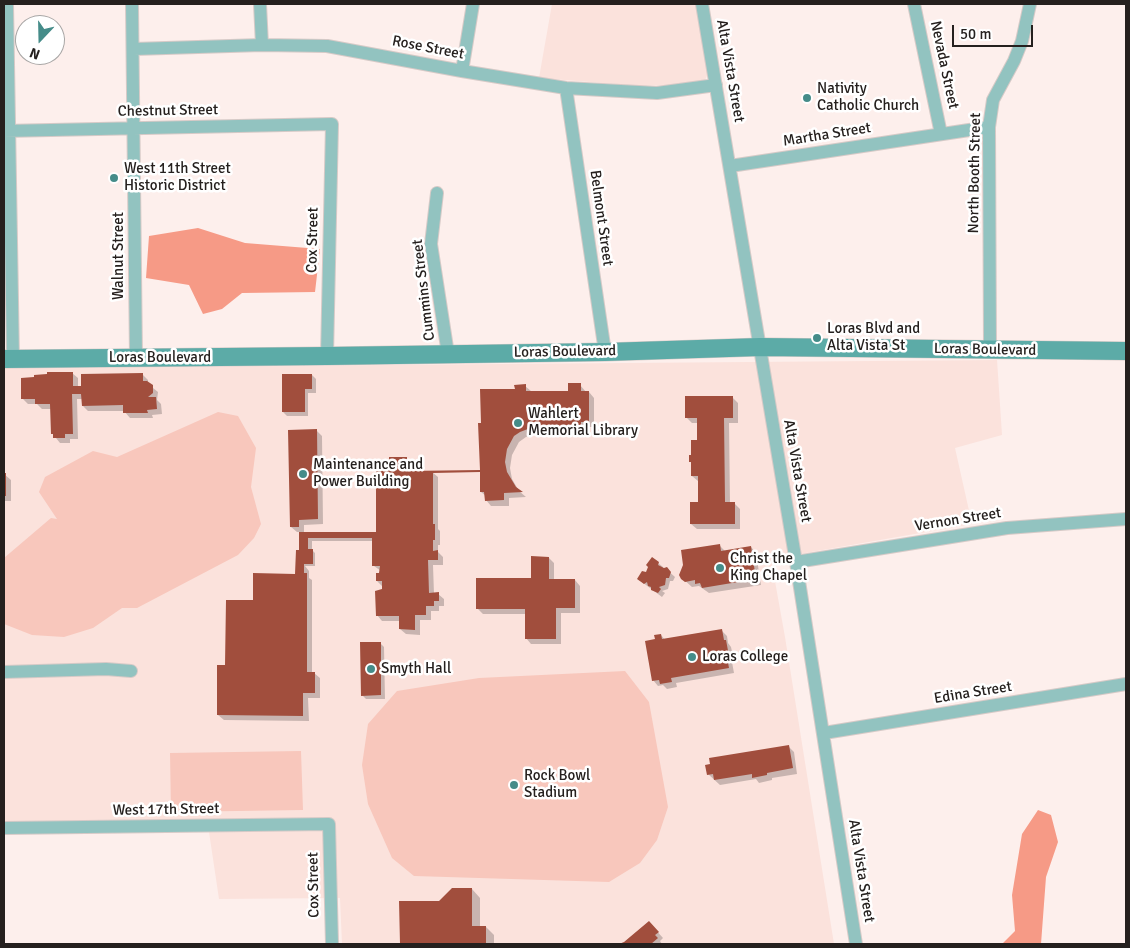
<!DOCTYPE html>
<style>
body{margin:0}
#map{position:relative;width:1130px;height:948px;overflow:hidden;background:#fdefec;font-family:Signika,sans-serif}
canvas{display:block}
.frame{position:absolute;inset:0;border:5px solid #25201e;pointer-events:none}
.north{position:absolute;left:15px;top:15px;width:50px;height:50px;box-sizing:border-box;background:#fff;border:1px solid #a8a6a5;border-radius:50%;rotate:201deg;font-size:14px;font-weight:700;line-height:20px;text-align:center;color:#25201e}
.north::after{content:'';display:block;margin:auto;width:18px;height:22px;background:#458c89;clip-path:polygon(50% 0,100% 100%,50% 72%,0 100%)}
.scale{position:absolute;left:952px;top:25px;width:81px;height:22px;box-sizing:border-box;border:2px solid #25201e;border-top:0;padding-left:6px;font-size:15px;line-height:18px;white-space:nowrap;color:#25201e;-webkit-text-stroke:4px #fff;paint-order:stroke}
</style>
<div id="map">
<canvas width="1130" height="948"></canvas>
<div class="frame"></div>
<div class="north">N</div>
<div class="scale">50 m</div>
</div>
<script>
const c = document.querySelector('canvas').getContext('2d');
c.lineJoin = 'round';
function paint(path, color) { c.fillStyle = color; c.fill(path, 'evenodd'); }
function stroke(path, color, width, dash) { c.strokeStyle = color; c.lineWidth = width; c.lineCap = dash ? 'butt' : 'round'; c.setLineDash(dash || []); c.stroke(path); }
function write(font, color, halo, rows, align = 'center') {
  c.font = font + ' Signika,sans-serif'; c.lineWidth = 5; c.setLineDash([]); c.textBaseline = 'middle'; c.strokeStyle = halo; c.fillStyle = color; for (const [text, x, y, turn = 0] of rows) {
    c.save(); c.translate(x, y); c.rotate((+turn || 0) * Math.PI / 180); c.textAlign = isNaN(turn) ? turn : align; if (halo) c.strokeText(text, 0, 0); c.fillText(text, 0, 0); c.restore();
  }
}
paint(new Path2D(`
 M552 4H697L708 72 707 76 704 82 673 85 641 86 539 78Z
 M997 360 1002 435 955 448 972 524 771 559 785 637 834 944H342L340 898 219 899 209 832 132 827 4 828V368Z`), '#fbe2dc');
paint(new Path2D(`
 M218 412 238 416 256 448 251 487 261 524 254 538 238 555 137 608H122L93 628 64 637 32 635 4 624V558L51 518 57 519 39 492 45 477 93 451 117 457Z
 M625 671 649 702 668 807 657 840 640 863 609 882 414 876 392 858 368 804 362 765 368 724 397 691 479 678Z
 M301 751 303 810 171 812 170 753Z`), '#f8c7bc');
paint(new Path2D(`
 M198 228 245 243 320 249 315 292 242 293 222 309 203 314 189 285 146 278 149 236Z
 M1038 810 1051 815 1058 842 1046 877 1041 944H1002L1015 931 1012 895 1022 834Z`), '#f69a86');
paint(new Path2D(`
 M72 373 78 378V387L143 375 148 380V384L158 392 157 400 161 404 162 414 152 415 153 418H130L124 411H88L83 406V399H77L78 439H70V443H60L52 433 51 409H42L37 404H28L22 398Z
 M312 375 316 379V393H308V416H287L283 412Z
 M580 385 586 392H589L594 398V427H586V437H575L569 433 539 432 526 437 519 442 512 455 510 468 512 479 519 491 526 497 509 498V506H491L486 500V496L481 492 482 424 516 390 525 386 531 391 569 392Z
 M732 397 738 403V423H729L730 504H735L740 509V529H697L691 524 700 503 698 481 692 476V464L690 461 698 441V423H692L686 417Z
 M316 430 322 436 323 524 304 525V533H377L390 472 406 458 412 463V472H432L438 477V529L440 531V545H438V552L443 557V565H433L434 594H438L444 599V606H439V611H431V620H420V635L406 634 400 629V621H382L377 615 383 587 377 581 381 571 374 566V541H312V550L315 553V566H305L309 571V578L312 580V673H314L320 678V698H308L309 721 224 720 218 715 227 666 255 601 296 575 301 551 300 532H297L291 527Z
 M4 474 11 480V501H4Z
 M720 546 725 551 751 547 756 553 761 585 709 593 699 586 692 587 682 578Z
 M549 558 554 563V580H575L580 586V613H561V644H531L526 638V614H483L477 608 532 579Z
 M658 563 663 567 662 569H666L675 577 673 581H670L668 589 662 591 665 593 662 597 642 582 646 573Z
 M721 630 727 636 728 643 731 647 734 661 732 662 734 673 676 683 677 687 667 689 663 685 658 686 653 680 656 640 661 635 665 640Z
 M380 643 384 647 385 699H366L362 695Z
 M788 746 794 752 797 774 772 778V780L759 783 756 779 720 785 708 774Z
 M472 889 480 898V927H486L494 935V944H401L400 902H439Z
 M654 928 663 938 660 941 662 944H622Z`), '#0003');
paint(new Path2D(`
 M47 372H73V386H81V374L143 373V381H147L153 385V393L148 397H156L157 409 147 410 148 413H123V405L82 406 81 394H72L73 434H65V438H53V434H51L50 404H35V399H21V378L34 377V375L47 374Z
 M282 374H312V389H305V412H282Z
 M568 383H581V391H589V422H581V432H568L562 428 533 427 520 432 514 436 507 449 505 462 507 472 516 487 523 492 504 493V500L485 501 484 492H480V472L433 473V524H435V540H433V551L438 550V560H428L429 593 439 592V601H434V606H426V615H415V630L399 629V616H376L375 591 382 589V581H376V573H379L380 566H372V538H308V549H313V564H304V573H307V672H315V693H303V716L217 715V665H225L226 600H253V573L295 574 296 550H299V532H376V470H389V457H407V471L480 470 478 423H481L480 389H515L514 385 526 384V391H568Z
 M685 396H733V418H724L725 502H735V524H690V502H698V476H691V462H689V455H691V440H697V418H685Z
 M317 429 318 519 299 520V527H290L288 430Z
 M4 473H6V496H4Z
 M720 544 721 551 751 546 756 579 702 588 700 583 695 584V580L685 582 681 579 679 575 683 565 681 550Z
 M531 556 549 557V579H575V608H556V639H525V609H476V578H531Z
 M652 557 659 562 658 565 664 568 667 567 671 572 669 578H666L665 585 659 587 661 589 658 593 651 590V587L648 586 647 582 644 584 637 579 642 571 646 572 648 567 646 565Z
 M722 629 724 640H726L729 656 727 657 729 668 671 678 672 682 660 684 659 680 652 681 645 641 655 639 654 635 661 634 662 639Z
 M360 642H381V695L361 696Z
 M789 745 793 768 767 773V775L752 778V774L714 780 713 774 707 775 705 765 710 764 709 758Z
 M452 888H472V926H486V944H400L399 901H439Z
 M649 921 659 932 655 935 658 938 651 944H619L624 942Z`), '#a14e3d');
const street = new Path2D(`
 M7 4 13 359
 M132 4 136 358
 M260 4 262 45
 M702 4 796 562 856 944
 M914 4 941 134
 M134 49 262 45 327 46 462 71 566 88 657 93 716 85
 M462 71 473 4
 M566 88 605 352
 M4 131 332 124 327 356
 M730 166 989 127
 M437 193 431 244 448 354
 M990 350 989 127 993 100 1014 61 1022 41 1030 4
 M796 562 1007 528 1126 519
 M4 672 106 669 131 671
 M824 733 1126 684
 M4 828 329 824 332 944`);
const secondary = new Path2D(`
 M4 359 327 356 605 352 760 347 1126 351`);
stroke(street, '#d6cac7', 14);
stroke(secondary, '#d6cac7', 19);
stroke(street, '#92c3c0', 12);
stroke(secondary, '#5caba7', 18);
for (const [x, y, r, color] of [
 [807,98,5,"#458c89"],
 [114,178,5,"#458c89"],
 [817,338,5,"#458c89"],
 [518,423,5,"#458c89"],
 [303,474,5,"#458c89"],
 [720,568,5,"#458c89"],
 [692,657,5,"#458c89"],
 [371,669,5,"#458c89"],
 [514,785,5,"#458c89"]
]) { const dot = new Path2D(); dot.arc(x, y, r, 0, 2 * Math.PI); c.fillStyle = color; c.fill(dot); stroke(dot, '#fff', 2); }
write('15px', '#25201e', '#fff', [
 ["Rose Street",428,48,11],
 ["Nevada Street",944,65,78],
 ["Alta Vista Street",730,71,80],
 ["Chestnut Street",168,111,-1],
 ["Martha Street",827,135,-9],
 ["North Booth Street",975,173,-89],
 ["Belmont Street",601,218,82],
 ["Cox Street",313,240,-89],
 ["Walnut Street",119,256,-90],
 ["Cummins Street",424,290,-97],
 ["Loras Boulevard",985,350,1],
 ["Loras Boulevard",565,352,-1],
 ["Loras Boulevard",160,358],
 ["Alta Vista Street",797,471,80],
 ["Vernon Street",958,520,-9],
 ["Edina Street",973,693,-9],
 ["West 17th Street",166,810,-1],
 ["Alta Vista Street",861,871,81],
 ["Cox Street",314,885,-91]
]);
write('15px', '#25201e', '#fff', [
 ["Nativity",817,89],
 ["Catholic Church",817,106],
 ["West 11th Street",124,169],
 ["Historic District",124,186],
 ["Loras Blvd and",827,329],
 ["Alta Vista St",827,346],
 ["Wahlert",528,414],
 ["Memorial Library",528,431],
 ["Maintenance and",313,465],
 ["Power Building",313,482],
 ["Christ the",730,559],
 ["King Chapel",730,576],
 ["Loras College",702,657],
 ["Smyth Hall",381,669],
 ["Rock Bowl",524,776],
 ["Stadium",524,793]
], 'left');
</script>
